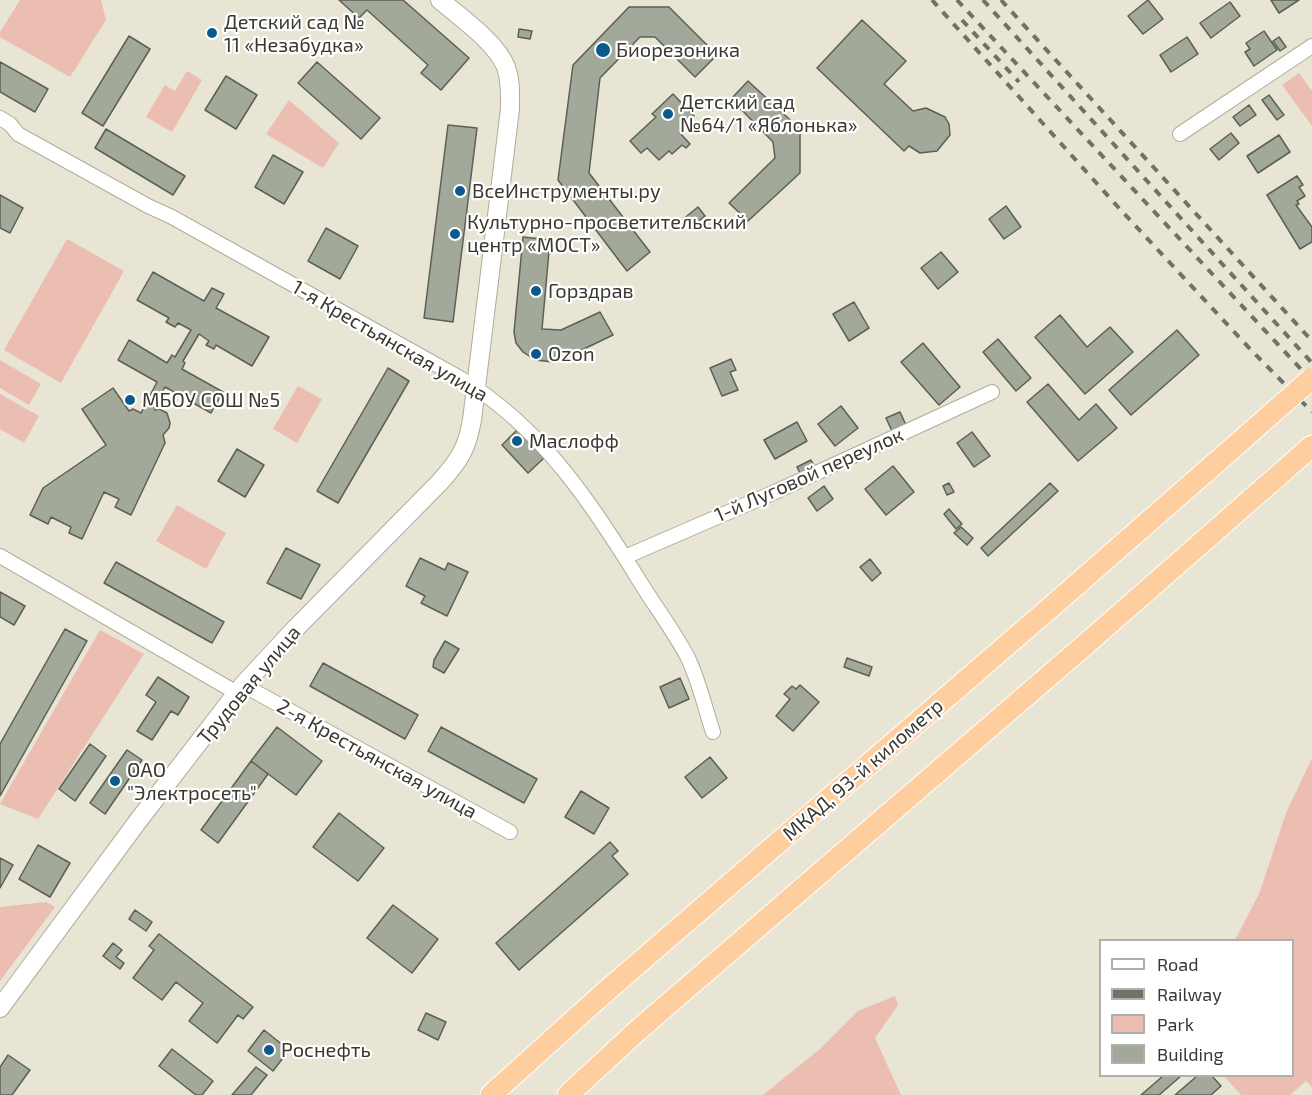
<!DOCTYPE html>
<meta charset="utf-8">
<style>
body{margin:0}
#map{position:relative;width:1312px;height:1095px;overflow:hidden;background:#e9e5d5;font-family:"Exo 2",sans-serif}
canvas{display:block}
.legend{position:absolute;left:1099px;top:939px;width:195px;height:138px;box-sizing:border-box;background:#fff;border:2px solid #b0afad;margin:0;padding:8px 10px;list-style:none;font-size:18px;color:#3a3831}
.legend li{display:flex;align-items:center;gap:12px;height:30px}
.legend b{width:30px;border:2px solid #b0afad}
</style>
<div id="map">
<canvas width="1312" height="1095"></canvas>
<ul class="legend">
<li><b style="height:8px;background:#fff"></b>Road</li>
<li><b style="height:8px;background:#737066"></b>Railway</li>
<li><b style="height:16px;background:#ecbdb1"></b>Park</li>
<li><b style="height:16px;background:#a3a99a"></b>Building</li>
</ul>
</div>
<script>
const c = document.querySelector('canvas').getContext('2d');
c.lineJoin = 'round';
function paint(path, color) { c.fillStyle = color; c.fill(path, 'evenodd'); }
function stroke(path, color, width, dash) { c.strokeStyle = color; c.lineWidth = width; c.lineCap = dash ? 'butt' : 'round'; c.setLineDash(dash || []); c.stroke(path); }
function write(font, color, halo, rows, align = 'center') {
  c.font = font + ' "Exo 2",sans-serif'; c.lineWidth = 4.5; c.setLineDash([]); c.textBaseline = 'middle'; c.strokeStyle = halo; c.fillStyle = color; for (const [text, x, y, turn = 0] of rows) {
    c.save(); c.translate(x, y); c.rotate((+turn || 0) * Math.PI / 180); c.textAlign = isNaN(turn) ? turn : align; if (halo) c.strokeText(text, 0, 0); c.fillText(text, 0, 0); c.restore();
  }
}
paint(new Path2D(`
 M20 0H101L106 20 70 77 0 37V32Z
 M187 71 202 80 172 132 146 117 165 85 175 91Z
 M1299 73 1312 91V126L1282 85Z
 M289 100 339 143 323 168 266 134Z
 M67 239 124 271 61 383 4 350Z
 M0 360 41 384 29 405 0 388Z
 M298 386 322 399 297 443 273 429Z
 M0 394 39 416 24 443 0 429Z
 M177 505 226 533 206 569 156 541Z
 M100 630 144 654 38 819 0 804Z
 M1312 758V1087L1306 1081 1290 1095H1241L1224 1076H1292V940H1235L1259 894 1286 813Z
 M46 902 55 907 0 981V907Z
 M895 996 898 1005 875 1038 901 1095H763L820 1049 858 1011Z`), '#ecbdb1');
const building = new Path2D(`
 M339 0H403L469 58 441 90 421 73 428 65 367 10 359 18Z
 M1148 0 1163 19 1143 34 1128 16Z
 M1271 0H1299L1279 13Z
 M1230 2 1240 16 1211 38 1200 23Z
 M629 7H669L717 55 695 77 655 37H640L600 78 589 173 650 252 627 271 558 180 573 65Z
 M862 20 906 61 884 84 913 111 926 108 945 117 949 124 950 135 937 151 920 153 909 146 904 151 817 68Z
 M519 29 532 31 530 39 518 37Z
 M1264 31 1277 50 1254 66 1245 52 1250 49 1246 43Z
 M129 36 150 49 103 126 82 113Z
 M1187 37 1198 54 1171 72 1160 55Z
 M1279 37 1286 47 1280 51 1273 41Z
 M0 62 48 89 35 112 0 92Z
 M317 62 380 118 361 139 298 83Z
 M226 76 257 95 236 129 205 110Z
 M748 81 800 129V173L748 221 729 203 775 158 773 142 731 99Z
 M673 94 694 116 680 133 690 144 686 148 682 145 672 154 669 151 659 160 647 148 641 153 630 141 656 117 652 114Z
 M1269 95 1284 115 1277 120 1262 100Z
 M1249 105 1256 115 1240 126 1233 117Z
 M448 125 477 128 453 322 424 318Z
 M106 129 185 176 173 195 95 148Z
 M1231 133 1239 143 1219 160 1210 149Z
 M1279 135 1290 152 1258 173 1247 156Z
 M273 155 303 172 284 204 255 187Z
 M1297 176 1303 185 1299 187 1305 196 1297 201 1299 204 1296 205 1312 227V242L1300 249 1267 195Z
 M0 195 23 208 10 233 0 228Z
 M1006 206 1021 227 1004 239 989 219Z
 M698 207 705 216 689 229 682 220Z
 M326 228 358 246 340 279 308 261Z
 M523 237 550 240 542 329 561 330 600 312 613 335 565 358 553 362 535 360 523 352 516 343 514 332Z
 M941 252 958 272 938 289 921 268Z
 M153 272 204 301 212 288 224 294 216 308 269 337 252 366 216 345 214 349 206 345 209 341 199 334 183 361 185 363 182 369 223 392 211 413 165 387 154 407 155 410 159 409 167 413 170 423 169 428 163 435 165 443 131 515 115 507 119 499 104 492 82 539 69 533 71 527 51 517 48 524 30 515 43 488 106 445 82 409 113 388 129 411 133 409 141 413 157 382 118 360 129 340 167 363 172 355 175 357 191 330 178 323 175 327 166 322 169 318 137 300Z
 M854 302 869 328 849 341 833 314Z
 M1060 315 1087 347 1110 327 1133 352 1085 394 1035 337Z
 M1177 330 1199 355 1131 415 1109 390Z
 M998 339 1031 378 1016 391 983 352Z
 M923 343 960 387 939 405 901 362Z
 M731 359 736 370 730 372 738 390 722 396 710 368Z
 M388 368 409 381 338 503 317 491Z
 M1048 384 1079 420 1096 404 1117 428 1078 461 1027 402Z
 M841 406 858 428 835 446 818 424Z
 M900 412 906 425 892 431 886 418Z
 M797 422 807 441 775 459 764 440Z
 M517 430 544 458 528 473 502 445Z
 M972 432 990 456 974 467 957 443Z
 M237 449 264 465 245 497 218 481Z
 M811 460 815 467 801 475 797 467Z
 M893 466 914 492 886 515 865 489Z
 M949 483 954 492 947 495 943 486Z
 M1050 483 1058 491 988 556 981 548Z
 M824 486 833 499 817 511 808 498Z
 M949 509 962 524 956 529 944 514Z
 M961 527 973 538 967 545 954 533Z
 M286 548 320 565 301 599 267 583Z
 M420 558 445 570 448 563 468 572 447 616 421 603 425 596 406 586Z
 M870 559 881 573 872 581 860 567Z
 M116 562 224 622 212 643 104 583Z
 M0 592 25 606 14 625 0 617Z
 M65 629 87 641 0 796V744Z
 M445 641 459 649 444 673 433 667 434 660Z
 M847 658 872 667 869 676 844 667Z
 M323 663 418 715 405 739 310 686Z
 M158 677 189 697 178 715 171 711 152 740 137 731 156 702 146 695Z
 M680 678 689 699 669 708 660 687Z
 M800 685 819 702 793 731 776 716 790 699 784 694 792 686 796 689Z
 M277 727 322 761 296 795 251 761Z
 M441 727 537 779 524 803 428 751Z
 M90 744 106 756 75 801 59 789Z
 M127 750 142 760 105 814 90 803Z
 M710 757 727 778 702 798 685 777Z
 M251 761 268 774 218 843 201 830Z
 M581 791 609 808 594 834 565 817Z
 M339 813 384 848 358 881 313 847Z
 M610 842 618 851 612 856 628 874 519 970 496 943Z
 M38 845 70 863 50 897 19 879Z
 M0 858 13 865 0 888Z
 M393 905 438 939 412 973 367 938Z
 M135 910 152 922 146 931 129 919Z
 M159 934 253 1007 243 1019 238 1015 217 1043 189 1021 203 1003 176 982 162 1000 133 978 154 950 149 946Z
 M113 943 122 950 116 957 124 963 120 969 103 956Z
 M426 1013 446 1022 438 1040 418 1030Z
 M264 1030 289 1050 273 1071 248 1051Z
 M172 1049 213 1081 202 1095H196L159 1066Z
 M8 1055 30 1070 12 1095H0V1067Z
 M256 1067 267 1075 251 1095H232Z
 M1163 1076H1181L1159 1095H1141Z
 M1197 1076H1212L1221 1086 1211 1095H1175Z`);
paint(building, '#a3a99a');
stroke(building, '#5b6053', 1.5);
const minor = new Path2D(`
 M0 118 10 124 18 134 148 206 172 217 460 378C542 427 593 505 642 585 657 609 675 633 688 658 699 681 705 708 713 732
 M1180 134 1312 46
 M0 556 237 693
 M625 557 775 492 992 392
 M243 685 510 832`);
const secondary = new Path2D(`
 M0 1008 138 821 243 685 296 628 439 483C459 461 467 449 472 420L510 109C510 95 511 81 506 67 496 42 461 18 440 0`);
const trunk = new Path2D(`
 M491 1095 604 993 1051 607 1235 446
 M568 1095 637 1031 1086 644 1312 446`);
stroke(minor, '#b0ac9c', 16);
stroke(secondary, '#b0ac9c', 20);
stroke(trunk, '#fff', 23);
stroke(minor, '#fff', 14);
stroke(secondary, '#fff', 18);
stroke(trunk, '#fece9e', 21);
stroke(new Path2D(`
 M932 0 1118 207 1252 351 1312 412
 M957 0 1312 381
 M983 0 1312 363
 M1001 0 1312 341
 M962 20 1019 82`), '#737066', 4, [8, 8]);
const trunkBridge = new Path2D(`
 M1235 446 1312 378`);
stroke(trunkBridge, '#fff', 23, []);
stroke(trunkBridge, '#fece9e', 21);
for (const [x, y, r, color] of [
 [212,33,6,"#0c5a8d"],
 [603,50,8,"#0c5a8d"],
 [668,114,6,"#0c5a8d"],
 [460,191,6,"#0c5a8d"],
 [455,234,6,"#0c5a8d"],
 [536,291,6,"#0c5a8d"],
 [536,354,6,"#0c5a8d"],
 [130,400,6,"#0c5a8d"],
 [517,441,6,"#0c5a8d"],
 [115,781,6,"#0c5a8d"],
 [269,1050,6,"#0c5a8d"]
]) { const dot = new Path2D(); dot.arc(x, y, r, 0, 2 * Math.PI); c.fillStyle = color; c.fill(dot); stroke(dot, '#fff', 2); }
write('20px', '#3a3831', '#fff', [
 ["Детский сад №",224,22],
 ["11 «Незабудка»",224,45],
 ["Биорезоника",616,50],
 ["Детский сад",680,102],
 ["№64/1 «Яблонька»",680,125],
 ["ВсеИнструменты.ру",472,191],
 ["Культурно-просветительский",467,222],
 ["центр «МОСТ»",467,245],
 ["Горздрав",548,291],
 ["Ozon",548,354],
 ["МБОУ СОШ №5",142,400],
 ["Маслофф",529,441],
 ["ОАО",127,770],
 ["\"Электросеть\"",127,793],
 ["Роснефть",281,1050]
], 'left');
write('20px', '#3a3831', '#fff', [
 ["1-я Крестьянская улица",390,341,30],
 ["1-й Луговой переулок",809,475,-24],
 ["Трудовая улица",249,685,-50],
 ["2-я Крестьянская улица",377,759,29],
 ["МКАД, 93-й километр",863,770,-41]
]);
</script>
